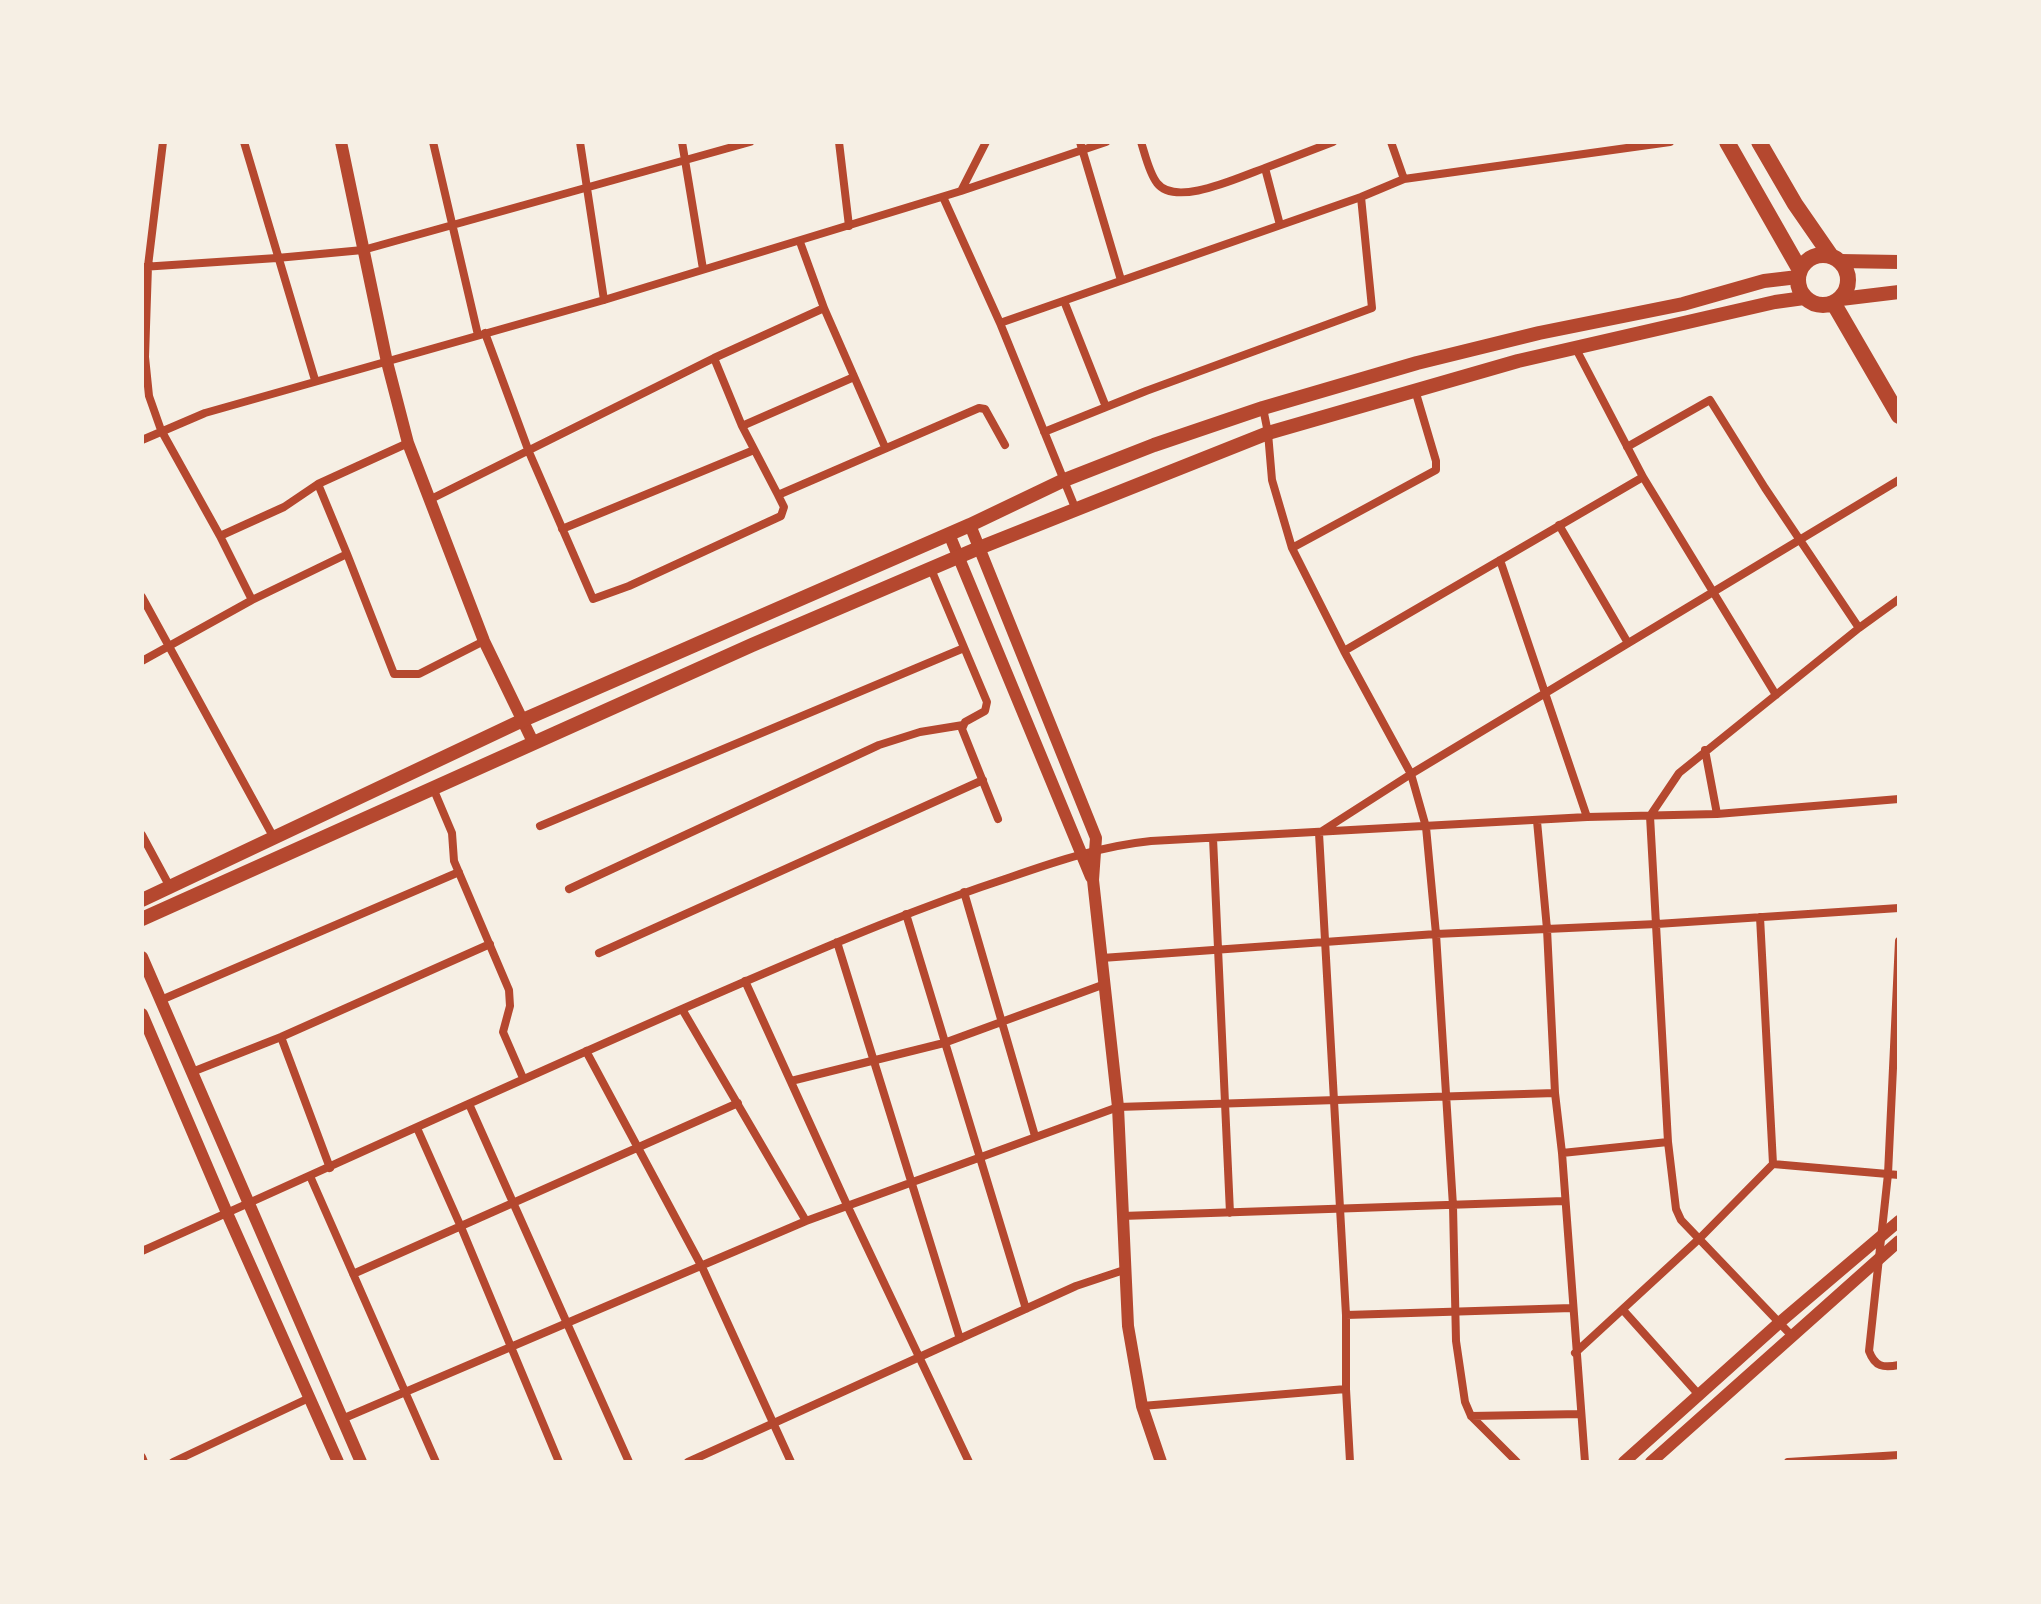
<!DOCTYPE html>
<style>
body{margin:0}
#map{position:relative;width:2041px;height:1604px;overflow:hidden;background:#f6efe4;font-family:"Work Sans",sans-serif}
canvas{display:block}
.frame{position:absolute;inset:0;border:144px solid #f6efe4;pointer-events:none}
</style>
<div id="map">
<canvas width="2041" height="1604"></canvas>
<div class="frame"></div>
</div>
<script>
const c = document.querySelector('canvas').getContext('2d');
c.lineJoin = 'round';
function stroke(path, color, width, dash) { c.strokeStyle = color; c.lineWidth = width; c.lineCap = dash ? 'butt' : 'round'; c.setLineDash(dash || []); c.stroke(path); }
stroke(new Path2D(`
 M163 142 148 266 145 357 149 396 161 430 220 536 252 600
 M244 142 315 380
 M433 142 478 335
 M580 142 604 300
 M682 142 703 269
 M839 142 849 226
 M1080 142 1121 280
 M1141 142C1145 154 1149 173 1157 183 1176 208 1241 176 1265 168L1280 225
 M1391 142 1404 179
 M1265 168 1333 142
 M961 191 1106 142
 M943 197 1000 323 1076 510
 M800 242 824 308 885 447
 M142 267 277 258 363 250 750 142
 M1064 301 1106 407
 M1000 323 1361 197 1404 179 1670 142
 M485 333 529 452 593 599 629 586 781 516 784 507 778 495
 M1575 347 1643 477 1776 695
 M714 358 742 426 778 495 979 408 985 409 1005 445
 M1263 408 1268 433 1272 480 1292 548 1344 651 1411 774 1426 827 1436 934 1453 1206 1456 1341 1465 1402 1471 1416 1517 1462
 M742 426 854 377
 M1044 432 1146 391 1372 308 1361 197
 M142 440 205 413 604 300 961 191 986 142
 M1627 447 1710 400 1765 488 1859 628
 M318 484 347 554
 M429 500 714 358 824 308
 M1559 525 1628 643
 M562 529 754 450
 M220 536 284 507 318 484 408 443
 M1292 548 1436 470V461L1415 390
 M1500 560 1587 817
 M931 569 987 702 985 711 965 722 962 729 998 819
 M142 597 274 838
 M1344 651 1643 477
 M142 661 252 600 347 554 394 674H419L484 641
 M1705 750 1717 814
 M433 788 452 833 454 861 509 990 510 1006 503 1032 523 1078
 M1537 821 1547 929 1555 1093 1562 1153 1585 1462
 M540 826 964 648
 M142 835 170 887
 M1213 838 1230 1213
 M569 889 879 745 920 732 963 725
 M964 892 1035 1136
 M906 914 1026 1309
 M1760 917 1773 1164
 M1899 941 1888 1174 1869 1351C1875 1367 1883 1368 1899 1365
 M837 942 960 1339
 M599 953 983 780
 M1102 958 1436 934 1657 924 1899 908
 M745 981 847 1205 969 1462
 M161 1000 459 872
 M682 1009 806 1221
 M281 1037 330 1168
 M586 1051 702 1267 791 1462
 M192 1072 281 1037 490 944
 M791 1081 944 1043 1105 984
 M469 1104 629 1462
 M417 1128 461 1227 559 1462
 M1562 1153 1668 1142
 M310 1176 436 1462
 M1122 1216 1564 1201
 M142 1251C345 1160 547 1067 751 979 837 942 922 906 1011 877 1057 861 1102 846 1151 841L1587 817 1717 814 1899 799
 M353 1274 738 1103
 M1623 1310 1700 1396
 M1346 1315 1572 1308
 M1793 1337 1681 1220 1676 1209 1668 1142 1650 816 1679 773 1859 628 1899 599
 M1575 1353 1700 1238 1773 1164 1899 1175
 M1142 1406 1346 1389
 M1471 1416 1581 1414
 M342 1419 806 1221 1118 1107 1555 1093
 M142 1457 144 1462
 M173 1462 309 1398
 M688 1462 1076 1286 1124 1270
 M1350 1462 1346 1389V1315L1319 833 1411 774 1899 480
 M1788 1462 1899 1455`), '#b5482f', 8);
stroke(new Path2D(`
 M341 142 387 362 408 443 484 641 533 742
 M970 525 1096 838 1093 880 1118 1107 1128 1326 1142 1406 1161 1462
 M949 534 1091 877
 M142 957 361 1462
 M142 1014 227 1213 338 1462
 M1624 1462 1779 1323 1899 1221
 M1651 1462 1899 1241`), '#b5482f', 12);
stroke(new Path2D(`
 M1840 261 1899 262
 M1841 299 1899 292
 M142 900 523 720 970 525 1062 481 1154 445 1263 408 1417 363 1539 333 1683 304 1764 281 1798 277
 M142 919 752 645 979 548 1268 433 1518 361 1775 302 1804 298`), '#b5482f', 14);
stroke(new Path2D(`
 M1727 142 1800 270
 M1759 142 1795 204 1831 256
 M1798 280a25 25 0 1 1 50 0a25 25 0 1 1-50 0Z
 M1834 304 1899 416`), '#b5482f', 16);
</script>
